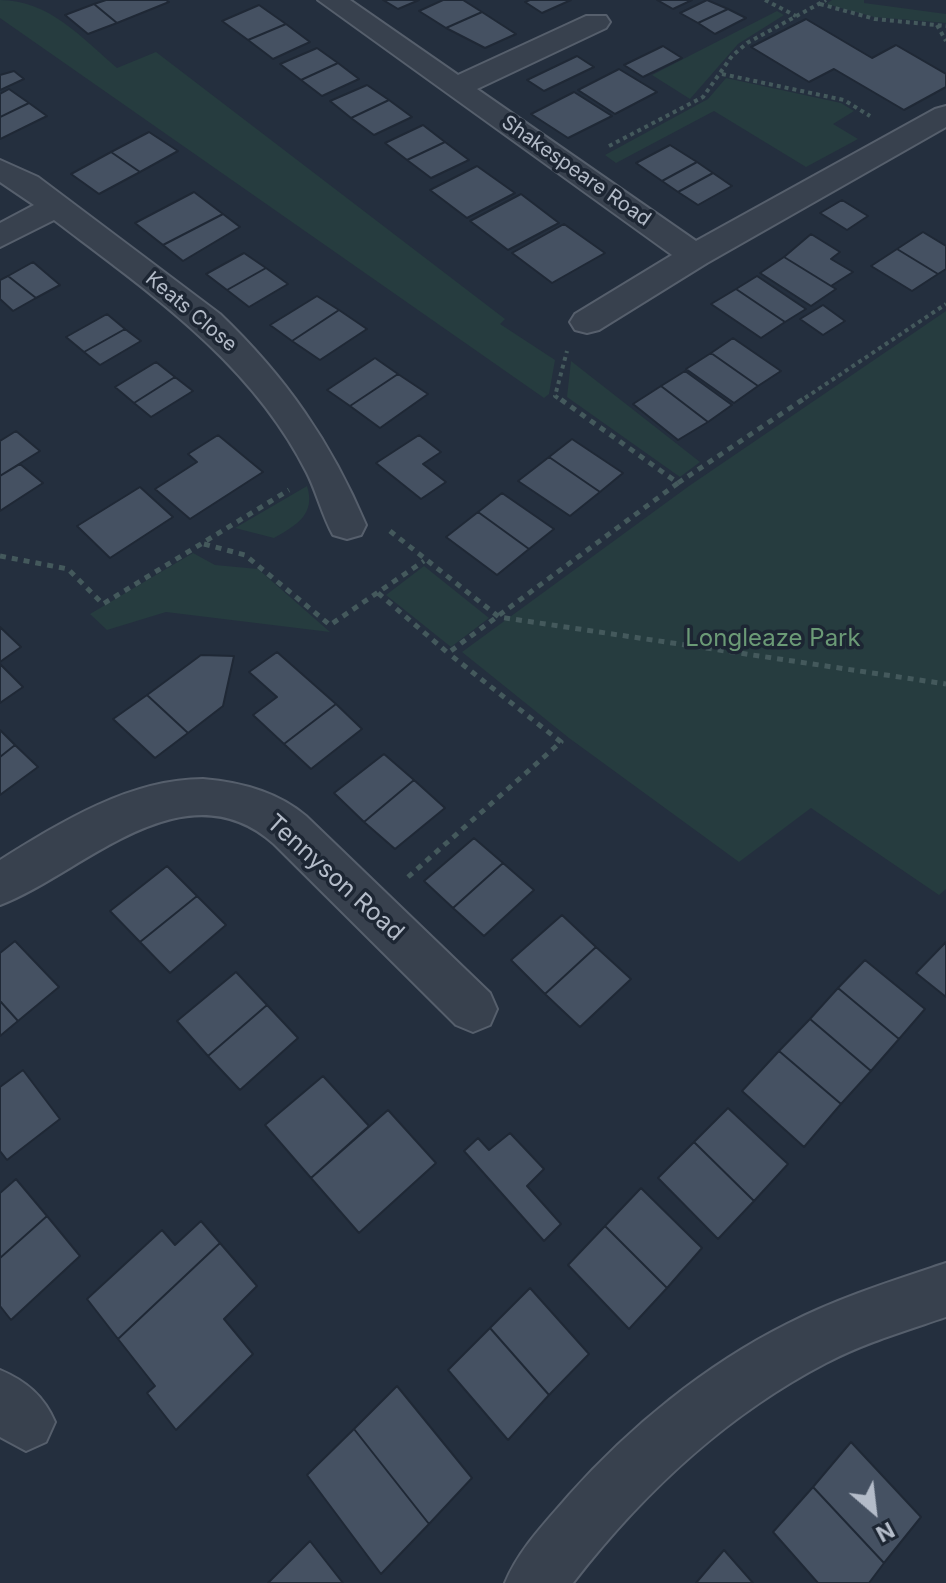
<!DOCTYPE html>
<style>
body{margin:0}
#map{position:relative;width:946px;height:1583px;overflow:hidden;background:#242f3e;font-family:Inter,sans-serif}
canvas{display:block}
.north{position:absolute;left:834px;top:1471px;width:80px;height:80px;-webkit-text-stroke:6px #1d2633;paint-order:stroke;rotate:152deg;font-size:22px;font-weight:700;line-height:32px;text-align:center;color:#b4bcc9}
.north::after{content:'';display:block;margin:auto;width:28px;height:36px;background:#b4bcc9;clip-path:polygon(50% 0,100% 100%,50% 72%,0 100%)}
</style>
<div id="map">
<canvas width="946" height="1583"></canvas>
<div class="north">N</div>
</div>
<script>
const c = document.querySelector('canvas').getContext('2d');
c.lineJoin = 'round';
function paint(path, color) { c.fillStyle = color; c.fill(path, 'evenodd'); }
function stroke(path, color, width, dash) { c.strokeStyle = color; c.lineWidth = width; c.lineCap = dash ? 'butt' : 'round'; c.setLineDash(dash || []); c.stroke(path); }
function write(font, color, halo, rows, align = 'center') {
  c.font = font + ' Inter,sans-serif'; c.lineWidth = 7; c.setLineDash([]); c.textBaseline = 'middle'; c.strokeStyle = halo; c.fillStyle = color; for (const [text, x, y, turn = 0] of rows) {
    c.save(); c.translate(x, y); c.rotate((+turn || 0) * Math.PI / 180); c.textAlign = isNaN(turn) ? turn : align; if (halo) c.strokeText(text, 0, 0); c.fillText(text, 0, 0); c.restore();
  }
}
paint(new Path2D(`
 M0 0C49 0 82 38 117 68L156 52 505 319 500 324 555 360 549 394 544 398 0 18Z
 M832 0H864V3L946 14V23L874 17 826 4Z
 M777 11 784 15 738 44 690 99 652 75Z
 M726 78 841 103 854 111 833 124 858 139 806 167 714 111 616 163 605 155 708 99Z
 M946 311V889L939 895 811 808 739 862 569 738 462 652 689 486Z
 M571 361 700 462 680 477 567 397Z
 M307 486C316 514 297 525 274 538L235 528Z
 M193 553 215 565 258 569 330 632 166 612 107 630 90 614Z
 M424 566 489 618 451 647 386 595Z`), '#263c3f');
const building = new Path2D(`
 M106 0H166L169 2 117 23 94 4Z
 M383 0H419L398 9Z
 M443 0H463L482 12 446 28 419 11Z
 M530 0H571L542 13 525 2Z
 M657 0H692L673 9Z
 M707 0 728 9 698 23 680 13Z
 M94 4 117 23 88 34 65 15Z
 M259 5 286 24 248 40 222 21Z
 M728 9 746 18 715 34 698 23Z
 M482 12 516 34 485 48 446 28Z
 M806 19 872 58 896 45 946 74V87L904 110 834 69 809 82 751 47Z
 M286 24 310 42 273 59 248 40Z
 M663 46 682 58 643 77 624 65Z
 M317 48 338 63 301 80 280 64Z
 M577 56 594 67 544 91 527 80Z
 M338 63 359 79 322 96 301 80Z
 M619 69 657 92 615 114 578 90Z
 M14 71 24 79 0 90V75Z
 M367 85 389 100 351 118 330 101Z
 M9 89 29 103 0 117V94Z
 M574 92 612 116 568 138 531 114Z
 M389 100 412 117 374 135 351 118Z
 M29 103 47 116 0 139V117Z
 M423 125 445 142 407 160 385 143Z
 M149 132 178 151 140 172 111 152Z
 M445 142 469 160 431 178 407 160Z
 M670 145 697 162 662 181 636 163Z
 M111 152 140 172 99 194 71 174Z
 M697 162 713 173 678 192 662 181Z
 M477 166 515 193 467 218 430 190Z
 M713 173 732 186 698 205 678 192Z
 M194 192 223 214 163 245 135 223Z
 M521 194 559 223 508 250 470 221Z
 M842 200 868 216 847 230 820 213Z
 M223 214 240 227 183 261 163 245Z
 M564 224 605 253 552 283 512 253Z
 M923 232 946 246V269L938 274 897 249Z
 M811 234 840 252 831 259 853 272 831 286 784 257Z
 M897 249 938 274 912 291 871 266Z
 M244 253 266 268 227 290 206 274Z
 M784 257 831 286 836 289 811 306 760 273Z
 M33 262 60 285 36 298 8 276Z
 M266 268 288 284 249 307 227 290Z
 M8 276 36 298 13 311 0 299V280Z
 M757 276 806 309 785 322 736 289Z
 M736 289 785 322 761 338 711 304Z
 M317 296 339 310 292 341 270 325Z
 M823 305 845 321 823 335 800 319Z
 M339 310 367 329 320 360 292 341Z
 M107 314 125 329 84 352 66 337Z
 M125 329 141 341 100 365 84 352Z
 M733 338 781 371 758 386 711 353Z
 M711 353 758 386 734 403 686 369Z
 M375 358 398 374 350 406 327 390Z
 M156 362 175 377 134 403 115 387Z
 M685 371 732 405 708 422 661 386Z
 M398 374 428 394 380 428 350 406Z
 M175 377 193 391 151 417 134 403Z
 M661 386 708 422 678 440 633 404Z
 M16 431 40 451 0 476V441Z
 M218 435 263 472 190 519 155 489 197 462 188 454Z
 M419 435 441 452 423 464 446 482 421 499 376 463Z
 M572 439 623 473 600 492 549 457Z
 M549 457 600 492 570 516 518 481Z
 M20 464 43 483 0 511V476Z
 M140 487 173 517 110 558 77 526Z
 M502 493 554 529 529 549 478 512Z
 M478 512 529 549 497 575 446 537Z
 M0 627 21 647 0 662Z
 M277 652 336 704 284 744 253 715 277 697 249 672Z
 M201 655 234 656 223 706 188 733 147 695Z
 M0 664 23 687 0 703Z
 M147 695 188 733 155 758 113 719Z
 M336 704 362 729 311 769 284 744Z
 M0 730 15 745 0 757Z
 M15 745 38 767 0 795V757Z
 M384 754 414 780 364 822 334 793Z
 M414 780 445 808 395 849 364 822Z
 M474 838 503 863 453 908 424 881Z
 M503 863 534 890 484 936 453 908Z
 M167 866 197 896 140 942 110 911Z
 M197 896 226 925 170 973 140 942Z
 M562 915 596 947 545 994 511 960Z
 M15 941 59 987 18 1021 0 1001V953Z
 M946 942V997L916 973Z
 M596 947 631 979 580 1027 545 994Z
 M865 960 925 1009 899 1039 838 988Z
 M236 972 267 1005 208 1056 177 1021Z
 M838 988 899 1039 871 1071 810 1019Z
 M0 1001 18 1021 0 1036Z
 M267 1005 298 1038 240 1090 208 1056Z
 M810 1019 871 1071 841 1104 779 1051Z
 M779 1051 841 1104 804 1147 742 1091Z
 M23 1070 60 1119 7 1160 0 1151V1087Z
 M323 1076 369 1126 311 1178 265 1125Z
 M728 1108 788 1164 754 1201 694 1142Z
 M388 1110 436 1163 359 1233 311 1178Z
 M510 1133 544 1169 527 1186 561 1224 544 1241 464 1151 478 1138 489 1150Z
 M694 1142 754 1201 718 1239 658 1178Z
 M16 1179 47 1216 0 1258V1193Z
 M641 1188 702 1248 667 1288 605 1226Z
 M47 1216 80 1256 11 1320 0 1306V1258Z
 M201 1221 220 1243 118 1339 87 1299 162 1230 175 1245Z
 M605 1226 667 1288 629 1329 568 1265Z
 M220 1243 257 1286 224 1319 253 1354 176 1430 147 1393 155 1386 118 1339Z
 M530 1288 589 1354 549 1395 490 1328Z
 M490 1328 549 1395 508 1440 448 1370Z
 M397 1386 472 1478 429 1524 354 1429Z
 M354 1429 429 1524 381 1574 307 1475Z
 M851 1442 921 1517 884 1563 813 1487Z
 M813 1487 884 1563 869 1583H818L773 1532Z
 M310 1541 343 1583H268Z
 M724 1550 753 1583H696Z`);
paint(building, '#455162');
stroke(building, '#1f2835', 2);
const street = new Path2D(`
 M318 0H350L458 75 586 16H606L610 22 606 28 477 89 696 241 935 109 946 106V127L707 263 599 330 587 333 575 330 570 322 575 314 672 255Z
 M0 160 38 177 220 314C285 376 331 442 366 525L361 535 347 539 333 535C322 515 317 493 307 473 252 363 150 293 54 220L0 247V223L34 205 0 182Z
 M203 779C240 782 278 792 306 816L490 993 497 1009 490 1025 473 1032 456 1025 274 844C183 763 81 875 0 905V860C61 822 130 779 203 779Z
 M946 1263V1317C905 1331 864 1343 826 1363 726 1415 641 1495 573 1583H505C519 1549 545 1523 569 1495 630 1427 705 1365 787 1324 838 1298 892 1281 946 1263Z
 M0 1370C26 1381 44 1396 55 1422L46 1442 26 1451 0 1437Z`);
stroke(street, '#565f6c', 4);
stroke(new Path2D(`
 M765 0 796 16
 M820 4 875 19 946 26
 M937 25 946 41
 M722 74 844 100 870 116
 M609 146 703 97 732 56 747 43 826 0
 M558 398 555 396 567 351
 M805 398 946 304`), '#44595c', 4, [4, 4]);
stroke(new Path2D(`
 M678 483 808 396
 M390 531 499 617 946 684
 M204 544 245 555 330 625 424 561
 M0 556 68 569 103 604 289 490
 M378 593 448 653 678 483 556 396
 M408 877 561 742 448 653`), '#44595c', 5, [6, 6]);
paint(street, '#38414e');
write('20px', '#b4bcc9', '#1d2633', [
 ["Shakespeare Road",576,171,35],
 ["Keats Close",191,312,40]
]);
write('24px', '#6b9a76', '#1d2633', [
 ["Longleaze Park",773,639]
]);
write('24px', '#b4bcc9', '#1d2633', [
 ["Tennyson Road",335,878,42]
]);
</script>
